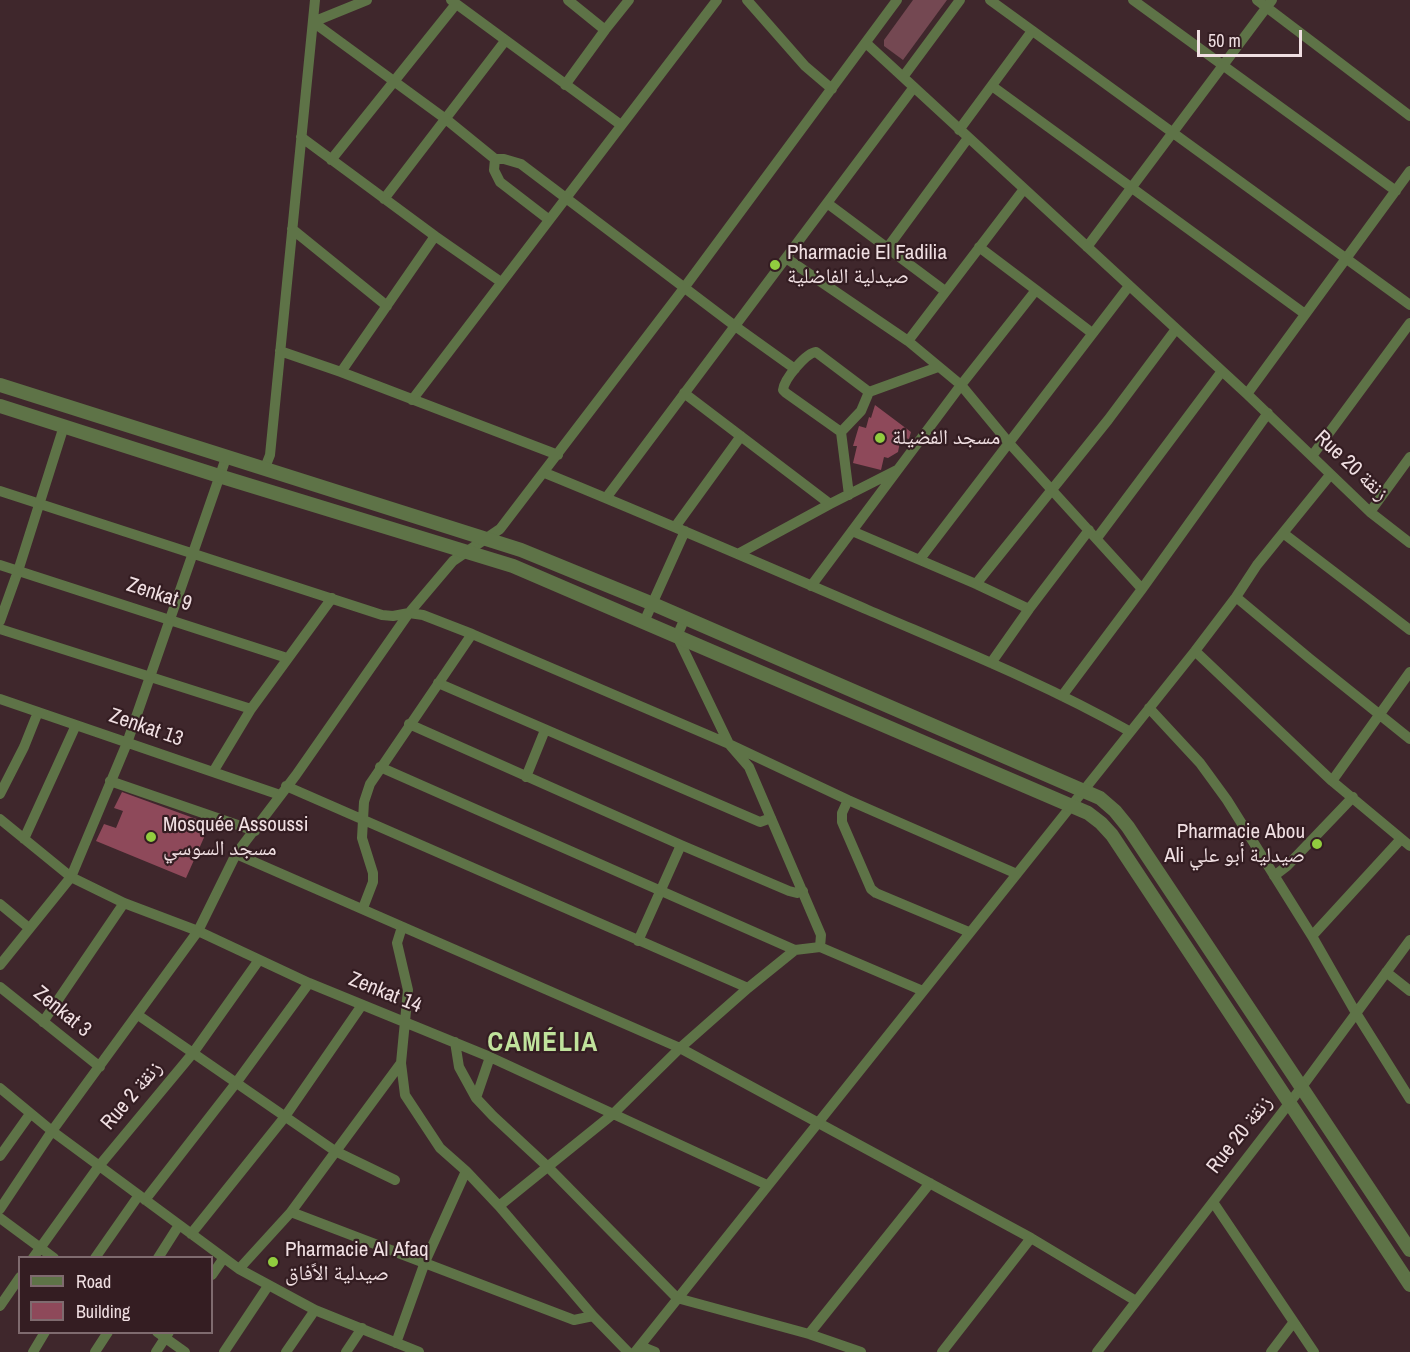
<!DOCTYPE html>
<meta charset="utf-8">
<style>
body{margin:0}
#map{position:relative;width:1410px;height:1352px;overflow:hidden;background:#3f272c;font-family:"Archivo Narrow",sans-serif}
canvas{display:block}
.legend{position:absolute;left:18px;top:1256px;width:195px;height:78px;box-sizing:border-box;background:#341d22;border:2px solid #7f6b6f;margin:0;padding:8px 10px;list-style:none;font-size:18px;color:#f0dfe2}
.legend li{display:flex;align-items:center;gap:12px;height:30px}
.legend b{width:30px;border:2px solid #7f6b6f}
.scale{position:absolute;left:1197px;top:30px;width:105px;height:27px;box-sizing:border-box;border:3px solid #f0dfe2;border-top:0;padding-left:8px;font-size:18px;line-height:21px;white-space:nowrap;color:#f0dfe2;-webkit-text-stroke:4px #341d22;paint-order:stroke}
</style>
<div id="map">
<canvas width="1410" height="1352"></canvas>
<ul class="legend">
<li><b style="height:8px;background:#5e7347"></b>Road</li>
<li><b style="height:16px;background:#8e495a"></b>Building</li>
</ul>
<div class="scale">50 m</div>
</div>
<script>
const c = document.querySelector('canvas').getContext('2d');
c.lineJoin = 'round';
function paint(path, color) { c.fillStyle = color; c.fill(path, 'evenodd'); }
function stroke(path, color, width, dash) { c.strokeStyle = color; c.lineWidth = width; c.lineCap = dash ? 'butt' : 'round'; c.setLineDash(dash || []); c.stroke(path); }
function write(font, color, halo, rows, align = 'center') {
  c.font = font + ' "Archivo Narrow","Noto Naskh Arabic",sans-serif'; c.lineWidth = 4.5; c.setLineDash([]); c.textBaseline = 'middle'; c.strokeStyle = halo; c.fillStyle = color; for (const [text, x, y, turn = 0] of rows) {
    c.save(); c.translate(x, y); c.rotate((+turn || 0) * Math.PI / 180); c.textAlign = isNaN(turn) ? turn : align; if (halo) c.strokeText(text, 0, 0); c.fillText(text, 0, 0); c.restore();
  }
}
paint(new Path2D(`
 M913 0H947L903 60 884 46V40Z`), '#744852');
paint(new Path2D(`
 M875 405 911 432 909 439 901 437 898 452 888 458 884 457 881 470 853 463 857 446H853L859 426 866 428 869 417 871 418Z
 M122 792 210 824 186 878 96 841 104 824 116 828 123 811 114 808Z`), '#8e495a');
stroke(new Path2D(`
 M451 0 621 125
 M747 0 805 66 832 89
 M990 0 1410 305
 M1133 0 1396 191
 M1257 0 1410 116
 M313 22 447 120 495 159 494 170 500 182 548 219
 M313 22 367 0
 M605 30 629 0
 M866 43 1247 394 1370 512 1410 543
 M903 77 960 0
 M565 85 605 30 568 0
 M992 86 1305 314
 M959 130 1032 31
 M301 137 435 236 501 282
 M495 159H504L521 164 735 326 795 369
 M331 160 456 4
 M384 199 505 41
 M827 203 945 291
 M292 229 387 306
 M888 247 968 138
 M1087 247 1272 0
 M786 258 908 341 961 385 1009 443 1142 589
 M1036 290 1092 333
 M908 341 1024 189
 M280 351 341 372 558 455
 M341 372 435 236
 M684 393 830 504
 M1247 394 1410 171
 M412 400 717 0
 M841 432 786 393 783 390C784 379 806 353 816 352L869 392
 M1312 456 1410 323
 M264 470 270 455 315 0
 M545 473C653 517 761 564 868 610 956 648 1046 684 1129 731
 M0 491 382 615 393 616 409 613 423 615 472 634 729 744 848 800 1017 874
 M849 495 841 432 861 411 869 392 938 367
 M606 498 914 87
 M1370 512 1410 457
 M675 527 741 436
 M852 531 976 584 1029 609
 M1283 533 1410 630
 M1097 538 1222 371
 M738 554 830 504 897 470
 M920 559 1129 286
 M0 565 287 658
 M976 584 1108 420 1176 329
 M811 586 961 385 1036 290 979 247
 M1236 597 1309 658 1410 739
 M685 618 677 636 729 744 749 767 821 935 820 947
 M0 621 18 571 64 426
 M644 622 685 531
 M0 629 251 709
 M1195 651 1332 781 1410 846
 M991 663 1029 609 1089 530
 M438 683 760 822 771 818
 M1062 696 1142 589 1268 413
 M0 699 280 795
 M1149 708 1200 763 1227 800 1312 936 1356 1013 1410 1099
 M409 724 681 845 789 891 797 893 803 891
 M380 767 795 950
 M213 772 251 709 332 598
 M526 777 545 730
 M110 781 255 831
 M1332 781 1410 672
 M286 786 748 988
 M0 794 24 747 38 712
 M848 800 842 813V822L871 889 876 893 969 932
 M0 819 71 877 124 903 198 931 309 983 490 1057 767 1185
 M24 839 76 725
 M236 854 680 1048 1031 1238 1136 1301
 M1274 876 1287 866 1353 797
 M0 904 29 928
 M363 908 373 882V873L362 838 364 802 370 784 472 634
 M402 927 397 943 408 990 401 1063 405 1095 440 1148 466 1171 499 1206 593 1316 628 1352
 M1312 936 1401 839
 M638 941 681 845
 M0 965 71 877 127 743 226 458
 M1386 972 1410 991
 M0 987 100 1067
 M138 1015 335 1151 395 1180
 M43 1022 124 903
 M455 1042 459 1067 476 1098 493 1116 548 1167 677 1298 809 1334 861 1352
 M0 1088 52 1131 239 1269 315 1310 419 1352
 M476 1098 490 1057
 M0 1156 30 1114
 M145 1200 236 1083 309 983
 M1213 1202 1314 1352
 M499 1206 613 1114 680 1048 748 988 795 950 820 947 923 991
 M0 1209 52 1131 198 931 236 854 296 775 409 613 453 561 500 529 684 288 897 0
 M291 1212 574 1320 593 1316
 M0 1218 54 1258
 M191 1234 284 1118 362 1005
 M33 1258 99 1166 193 1053 259 960
 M95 1258 139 1195
 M158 1258 179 1225
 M239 1269 291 1212 401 1063
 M212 1275 223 1259
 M0 1306 20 1277
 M157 1332 185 1352
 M809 1334 930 1183
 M396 1343 425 1262 466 1171
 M640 1346 655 1352
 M33 1352 45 1332
 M95 1352 108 1332
 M156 1352 169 1332
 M224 1352 268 1286
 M286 1352 315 1310
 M346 1352 362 1328
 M635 1352 1195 651 1236 597 1257 565 1330 475
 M942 1352 1031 1238
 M1097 1352 1301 1088 1410 940
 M1271 1352 1293 1323`), '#5e7347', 10);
stroke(new Path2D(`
 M0 385 521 550 653 604 1100 798 1115 811 1128 827 1410 1250
 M0 406 219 476 513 566 1088 813 1101 823 1112 835 1410 1285`), '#5e7347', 14);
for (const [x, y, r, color] of [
 [775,265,6,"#91cd3f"],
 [880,438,6,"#91cd3f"],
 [151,837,6,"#91cd3f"],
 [1317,844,6,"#91cd3f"],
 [273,1262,6,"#91cd3f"]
]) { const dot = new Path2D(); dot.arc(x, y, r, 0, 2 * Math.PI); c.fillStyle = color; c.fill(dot); stroke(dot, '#341d22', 2); }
write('21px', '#f0dfe2', '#341d22', [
 ["Pharmacie El Fadilia",787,253],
 ["صيدلية الفاضلية",787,277],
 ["مسجد الفضيلة",892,438],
 ["Mosquée Assoussi",163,825],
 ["مسجد السوسي",163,849],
 ["Pharmacie Abou",1305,832,"right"],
 ["Ali صيدلية أبو علي",1305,856,"right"],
 ["Pharmacie Al Afaq",285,1250],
 ["صيدلية الاًفاق",285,1274]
], 'left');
write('21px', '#f0dfe2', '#341d22', [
 ["Rue 20 زنقة",1351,466,43],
 ["Zenkat 9",159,595,18],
 ["Zenkat 13",146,728,19],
 ["Zenkat 14",385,993,22],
 ["Zenkat 3",62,1012,39],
 ["Rue 2 زنقة",132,1096,-50],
 ["Rue 20 زنقة",1240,1135,-52]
]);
c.letterSpacing = '1.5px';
write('bold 27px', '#c0e29c', '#341d22', [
 ["CAMÉLIA",543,1044]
]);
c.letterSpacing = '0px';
</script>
